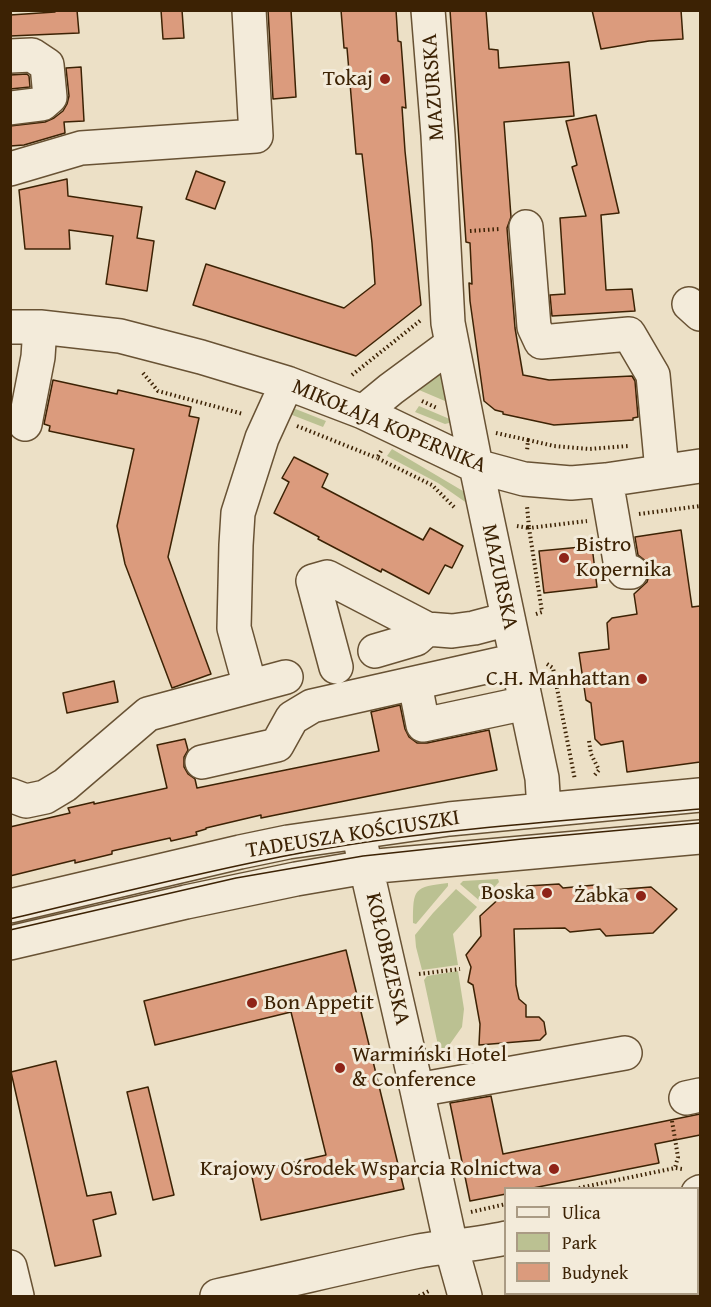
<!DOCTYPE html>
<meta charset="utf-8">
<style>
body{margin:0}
#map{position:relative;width:711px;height:1307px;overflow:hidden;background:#ece0c6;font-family:"Gentium Book Plus",serif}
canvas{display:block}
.frame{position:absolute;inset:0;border:12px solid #3c2204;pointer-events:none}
.legend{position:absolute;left:504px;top:1187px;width:195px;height:108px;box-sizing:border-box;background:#f3ebda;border:2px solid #aa9b84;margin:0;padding:8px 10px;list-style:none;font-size:18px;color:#3c2204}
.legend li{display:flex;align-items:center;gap:12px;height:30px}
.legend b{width:30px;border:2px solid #aa9b84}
</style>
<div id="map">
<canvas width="711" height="1307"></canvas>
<div class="frame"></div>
<ul class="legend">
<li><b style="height:8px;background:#f3ebda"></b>Ulica</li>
<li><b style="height:16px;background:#bbc192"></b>Park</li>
<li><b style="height:16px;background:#db9b7d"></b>Budynek</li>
</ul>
</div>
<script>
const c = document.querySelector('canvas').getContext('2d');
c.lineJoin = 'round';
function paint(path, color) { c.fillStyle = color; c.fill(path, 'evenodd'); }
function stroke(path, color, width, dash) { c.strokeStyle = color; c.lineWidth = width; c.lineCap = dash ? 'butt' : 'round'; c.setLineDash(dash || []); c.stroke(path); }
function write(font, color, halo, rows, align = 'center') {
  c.font = font + ' "Gentium Book Plus",serif'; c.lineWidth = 6; c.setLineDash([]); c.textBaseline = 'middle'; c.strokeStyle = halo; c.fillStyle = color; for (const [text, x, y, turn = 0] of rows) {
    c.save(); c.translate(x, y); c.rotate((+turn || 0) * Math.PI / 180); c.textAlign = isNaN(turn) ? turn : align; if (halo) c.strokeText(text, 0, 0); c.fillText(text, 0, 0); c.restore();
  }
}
paint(new Path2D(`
 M434 370 443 372 452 404 412 387Z
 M419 406 452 420 449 423 445 424 415 412Z
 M293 408 326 421 323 427 287 413Z
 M392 449 468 494 471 506 438 483 387 456Z
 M498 879 499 882 481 902 460 884 463 881Z
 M448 883V886L416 924 413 923C413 888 414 887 448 883Z
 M456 889 477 907 453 934 458 965 422 970 416 947 415 935 433 913Z
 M458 971 464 1009 462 1027 445 1051 439 1050 424 980 427 976Z`), '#bbc192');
const building = new Path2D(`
 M55 10H77L79 33 10 36V15L55 12Z
 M161 10H182L184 38 163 39Z
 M268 10H291L296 97 273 99Z
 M341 10H396L398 41 401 42 405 95 406 108 402 107 405 151 421 305 356 356 193 305 206 264 344 308 375 284 372 243 362 154H356L347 48H344Z
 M450 10H486L489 49 498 50 499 68 569 62 574 116 504 122 511 217 507 228 515 328 523 375 549 380 632 376 635 381 638 417 633 418V420L554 425 503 414V412L495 410 484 401 470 301 469 283 472 284 470 243 466 242Z
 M592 10H681L683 39 649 41 601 49Z
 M81 67 84 121 64 122 65 133 24 145 10 146V126L45 122 54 118 63 111 67 104 69 96 66 68Z
 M27 74 29 76 30 87 10 89V75Z
 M596 115 619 213 601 215 606 290 632 289 635 311 552 316 550 295 565 294 560 218 586 216 572 167 577 165 566 121Z
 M196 171 225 182 215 209 186 199Z
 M67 179 68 196 142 207 137 238 154 241 147 291 106 284 113 236 69 230 70 249H25L19 190Z
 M53 380 117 394 118 390 191 407 189 416 199 418 168 557 211 674 172 688 125 564 117 526 134 449 49 431 50 426 44 424Z
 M294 457 328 474 322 487 423 540 430 528 463 546 452 568 445 565 429 594 382 569 381 572 318 539 319 537 274 513 289 482 282 478Z
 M681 530 692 607 700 606V762L627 772 623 741 601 745 595 739 591 703 586 700 579 653 609 649 607 623 612 618 637 614 634 594 647 582 650 571 647 562 638 555 635 537Z
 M592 546 597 587 544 593 539 551Z
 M114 681 118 702 67 713 63 693Z
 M400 705 405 729 409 737 417 743H427L489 730 497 770 261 818V815L206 828V829L196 832 197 835 171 841 170 838 112 851V854L75 863V860L10 876V827L70 813 68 808 94 802V804L167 788 157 745 185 739 188 750 184 757V767L188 774 195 779 197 788 379 751 371 712Z
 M559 884 563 888 595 885 599 891 651 887 677 909 653 933 606 936 600 929 570 932 565 928 514 929 516 985 519 999 526 1005V1017H539L544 1022 546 1034 540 1040 479 1045 480 1024 473 985 468 982 471 967 466 955 481 936 480 916 503 895 523 894 527 886Z
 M346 950 404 1189 261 1220 251 1172 326 1155 291 1012 155 1045 144 1001Z
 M56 1061 87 1196 111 1192 116 1214 93 1220 101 1256 55 1266 11 1072Z
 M148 1087 174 1195 153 1200 127 1092Z
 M491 1096 503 1154 700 1114V1135L655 1144 659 1163 533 1188H506V1194L470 1201 450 1103Z`);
paint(building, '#db9b7d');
stroke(building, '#3c2204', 1.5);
const minor = new Path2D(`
 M428 10 438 135 448 323 476 466 542 778 544 810
 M10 56 32 55 47 65 50 97 42 104 10 108
 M10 169 81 148 256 136 249 10
 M526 227 534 327 541 342 629 334 653 375 662 471
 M689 304 700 314
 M10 327H40L120 336 201 357 287 383 363 412 476 466 524 479 571 483 606 480 700 466
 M363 412 391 389 452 344
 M25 424 38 357 40 327
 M606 480 621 567 625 572H631
 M375 651 416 639 427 629
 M336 667 313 581 327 577 427 629 452 631 474 628 508 619
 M415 684 423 725 526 703
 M250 686 234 628 236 545 238 513 262 438 287 383
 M202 762 277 745 292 718 312 706 517 660
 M10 795 26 801 45 797 65 785 148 714 286 677
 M361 845 417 1090 451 1246 465 1296
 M10 906 240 852 288 842 449 819 700 795
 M10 943 186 902 296 879 366 867 700 837
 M417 1090 625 1053
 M686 1098 700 1095
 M698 1193 700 1192
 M10 1267 17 1296
 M217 1296C282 1282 348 1266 414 1252 445 1246 476 1245 506 1238`);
stroke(minor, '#685234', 36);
stroke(new Path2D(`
 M470 231 499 229
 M143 373 158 391 243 414
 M352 375 421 320
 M422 401 437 408
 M297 426 377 458
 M496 433 528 440 527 451
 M528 440 554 446 589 449 628 446
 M381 451 377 458 432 485 456 509
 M639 514 700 506
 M517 526 529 528 527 506
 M536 614 542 612 529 528 587 521
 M547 664 553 668 575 780
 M589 741 591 754 599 770 593 777
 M419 974 460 969
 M672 1121 678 1157 675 1168
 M579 1188 675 1168 682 1169
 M471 1212 506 1204
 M698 1226H700
 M419 1296 429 1291
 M514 1296 526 1294`), '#3c2204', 4, [1.5, 3]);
stroke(minor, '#f3ebda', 33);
stroke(new Path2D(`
 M10 919C103 897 196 873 290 855 425 829 564 821 700 809
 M10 930 236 878 363 856 522 839 700 823`), '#3c2204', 1.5);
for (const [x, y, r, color] of [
 [385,79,6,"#8f2418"],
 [564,558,6,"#8f2418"],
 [642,679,6,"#8f2418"],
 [547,893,6,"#8f2418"],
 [641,896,6,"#8f2418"],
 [252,1003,6,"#8f2418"],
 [340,1068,6,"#8f2418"],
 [554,1169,6,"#8f2418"]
]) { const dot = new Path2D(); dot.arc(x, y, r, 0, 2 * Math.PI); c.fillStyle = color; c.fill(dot); stroke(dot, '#f3ebda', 2); }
write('22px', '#3c2204', '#f3ebda', [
 ["Tokaj",373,79],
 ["Bistro",576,545,"left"],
 ["Kopernika",576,570,"left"],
 ["C.H. Manhattan",630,679],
 ["Boska",535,893],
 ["Żabka",629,896],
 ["Bon Appetit",264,1003,"left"],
 ["Warmiński Hotel",352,1055,"left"],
 ["& Conference",352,1080,"left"],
 ["Krajowy Ośrodek Wsparcia Rolnictwa",542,1169]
], 'right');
write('22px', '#3c2204', '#f3ebda', [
 ["MAZURSKA",434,87,-94],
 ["MIKOŁAJA KOPERNIKA",389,427,23],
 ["MAZURSKA",499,577,78],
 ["TADEUSZA KOŚCIUSZKI",353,835,-9],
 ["KOŁOBRZESKA",387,959,77]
]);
</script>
